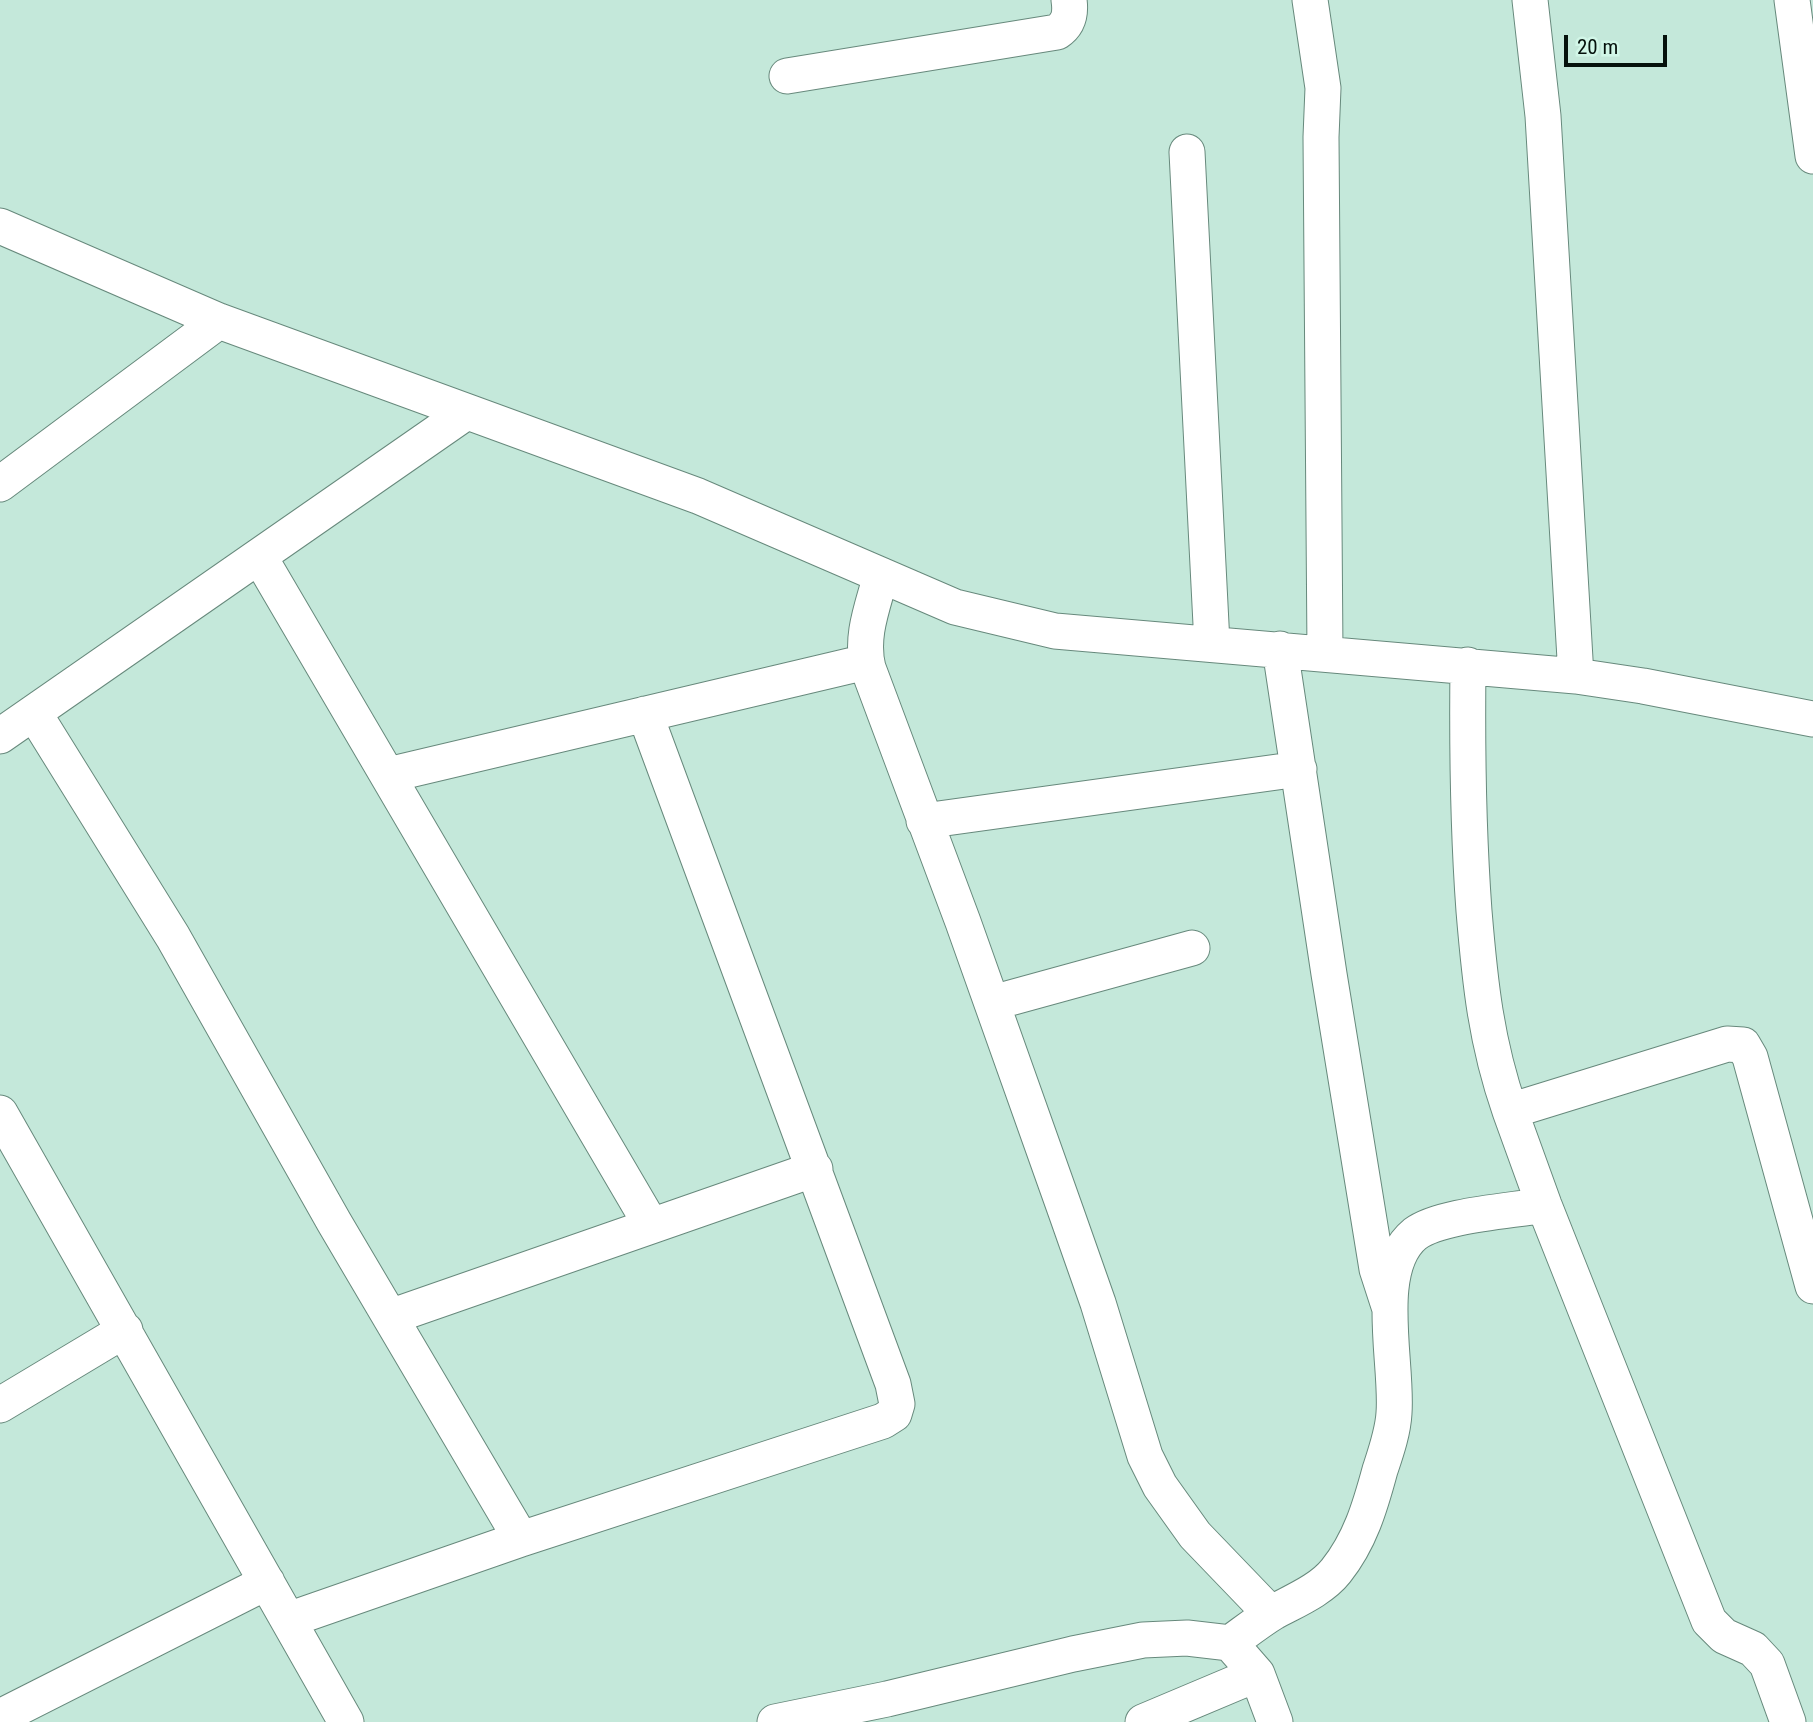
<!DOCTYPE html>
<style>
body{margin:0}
#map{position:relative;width:1813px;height:1722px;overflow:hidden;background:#c4e8da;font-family:"Roboto Condensed",sans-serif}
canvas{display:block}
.scale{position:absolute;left:1564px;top:35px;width:103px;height:32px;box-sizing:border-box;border:4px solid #05110c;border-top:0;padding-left:9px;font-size:21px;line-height:24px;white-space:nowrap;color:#05110c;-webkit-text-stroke:5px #d1f6e7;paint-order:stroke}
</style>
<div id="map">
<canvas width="1813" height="1722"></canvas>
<div class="scale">20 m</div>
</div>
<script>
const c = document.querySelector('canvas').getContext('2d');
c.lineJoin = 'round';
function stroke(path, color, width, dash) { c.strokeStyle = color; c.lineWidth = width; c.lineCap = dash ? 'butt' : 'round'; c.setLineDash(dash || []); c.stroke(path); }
const street = new Path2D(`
 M1310 0 1323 88 1321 137 1325 653
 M1530 0 1543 116 1576 676
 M1792 0 1813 156
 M787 76 1057 32C1069 24 1071 14 1069 0
 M1187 152 1212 644
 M0 226 219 321 698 496 955 607 1055 631 1576 676 1643 686 1813 719
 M0 484 219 321
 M259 556 651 1225
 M881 575C873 606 860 636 868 668L963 922 1066 1212 1098 1303 1145 1456 1160 1486 1195 1535 1271 1614
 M1280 649 1329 974 1377 1269 1389 1306
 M1468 665C1467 747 1468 829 1474 911 1480 983 1486 1042 1510 1111L1727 1044 1743 1045 1750 1057 1813 1286
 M34 713 173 937 334 1222 521 1539
 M0 736 465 413
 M388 775 866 662
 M924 821 1299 769
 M992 1003 1192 948
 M1510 1111 1544 1205 1709 1621 1724 1636 1753 1649 1767 1664 1788 1722
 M0 1113 346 1722
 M390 1317 815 1169
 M0 1405 125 1330
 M288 1620 521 1539 883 1421 894 1414 897 1404 893 1384 645 714
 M1230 1643C1244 1633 1259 1621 1274 1612 1294 1601 1321 1590 1336 1571 1360 1541 1370 1507 1380 1470 1386 1452 1393 1432 1394 1413 1398 1363 1372 1269 1415 1234 1440 1215 1512 1211 1544 1205
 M0 1717 267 1582
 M775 1722 887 1699 1073 1654 1143 1640 1187 1638 1230 1643 1257 1674 1275 1722
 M1143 1722 1257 1674`);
stroke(street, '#67897c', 37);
stroke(street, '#fff', 35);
</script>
